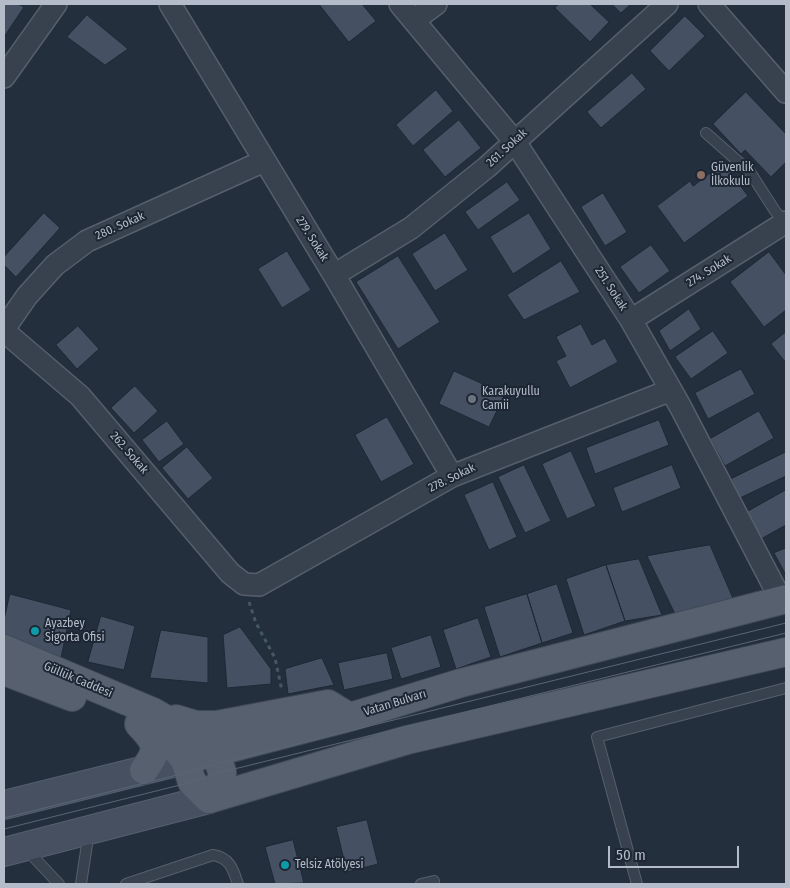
<!DOCTYPE html>
<meta charset="utf-8">
<style>
body{margin:0}
#map{position:relative;width:790px;height:888px;overflow:hidden;background:#242f3e;font-family:"Fira Sans Condensed",sans-serif}
canvas{display:block}
.frame{position:absolute;inset:0;border:5px solid #b4bcc9;pointer-events:none}
.scale{position:absolute;left:608px;top:846px;width:131px;height:22px;box-sizing:border-box;border:2px solid #b4bcc9;border-top:0;padding-left:6px;font-size:15px;line-height:18px;white-space:nowrap;color:#b4bcc9;-webkit-text-stroke:4px #1d2633;paint-order:stroke}
</style>
<div id="map">
<canvas width="790" height="888"></canvas>
<div class="frame"></div>
<div class="scale">50 m</div>
</div>
<script>
const c = document.querySelector('canvas').getContext('2d');
c.lineJoin = 'round';
function paint(path, color) { c.fillStyle = color; c.fill(path, 'evenodd'); }
function stroke(path, color, width, dash) { c.strokeStyle = color; c.lineWidth = width; c.lineCap = dash ? 'butt' : 'round'; c.setLineDash(dash || []); c.stroke(path); }
function write(font, color, halo, rows, align = 'center') {
  c.font = font + ' "Fira Sans Condensed",sans-serif'; c.lineWidth = 4; c.setLineDash([]); c.textBaseline = 'middle'; c.strokeStyle = halo; c.fillStyle = color; for (const [text, x, y, turn = 0] of rows) {
    c.save(); c.translate(x, y); c.rotate((+turn || 0) * Math.PI / 180); c.textAlign = isNaN(turn) ? turn : align; if (halo) c.strokeText(text, 0, 0); c.fillText(text, 0, 0); c.restore();
  }
}
const building = new Path2D(`
 M4 4H18L24 7 4 37Z
 M319 4H362L376 21 349 42Z
 M559 4H590L609 22 590 42 555 8Z
 M612 4H631L621 13Z
 M87 15 128 49 105 65 67 37Z
 M685 16 705 36 669 71 650 51Z
 M632 73 646 89 601 128 587 112Z
 M436 90 453 111 413 146 396 125Z
 M746 92 786 134V162L771 177 745 150 741 154 713 124Z
 M459 120 481 148 445 177 423 150Z
 M723 163 748 196 684 243 657 206 690 181 693 186Z
 M507 182 520 200 478 230 465 212Z
 M603 193 627 232 605 246 581 207Z
 M44 213 60 228 16 277 4 265V257Z
 M529 213 551 249 513 274 490 237Z
 M445 233 468 270 435 291 412 254Z
 M651 245 670 271 639 293 620 267Z
 M287 251 311 290 282 308 258 269Z
 M769 252 786 275V310L764 327 730 282Z
 M398 256 440 322 398 349 356 282Z
 M561 261 580 292 524 320 507 295Z
 M689 309 701 329 670 351 659 331Z
 M581 324 592 345 605 338 618 362 570 388 556 361 566 356 556 337Z
 M78 326 99 349 77 369 56 345Z
 M713 331 728 353 691 379 675 357Z
 M786 332V363L771 344Z
 M741 369 755 394 708 419 695 393Z
 M454 371 505 394 489 427 439 404Z
 M135 386 158 411 134 433 111 408Z
 M759 411 774 438 725 466 710 439Z
 M387 417 414 464 381 482 355 435Z
 M659 420 669 445 595 474 586 448Z
 M167 421 184 444 159 462 142 440Z
 M187 447 213 478 188 499 162 468Z
 M571 451 596 506 567 519 542 464Z
 M786 452V476L740 498 731 479Z
 M524 465 551 521 525 533 498 477Z
 M672 465 681 488 622 512 613 488Z
 M493 482 517 537 489 550 464 495Z
 M786 490V525L759 540 745 513Z
 M710 545 735 603 676 616 647 556Z
 M786 548V575L774 553Z
 M639 559 662 615 625 621 606 565Z
 M606 565 625 621 584 635 566 579Z
 M557 584 573 633 542 643 527 594Z
 M10 594 71 610 61 658 4 643V620Z
 M527 594 542 643 500 657 484 607Z
 M101 616 135 626 124 670 88 662Z
 M478 618 491 657 456 669 443 630Z
 M240 627 271 669V684L227 688 223 635Z
 M161 630 208 637V683L150 678Z
 M431 635 441 667 401 679 391 648Z
 M387 653 393 679 344 690 338 663Z
 M322 658 334 685 288 694 285 669Z
 M367 820 378 864 347 872 336 827Z
 M293 840 304 883 275 884 265 847Z`);
paint(building, '#455162');
stroke(building, '#1f2835', 1);
const lane = new Path2D(`
 M706 133 750 172 775 211 785 223
 M26 849 59 884
 M81 884 89 831
 M126 884 213 855C230 858 233 869 238 884
 M421 884 434 881
 M637 884 597 737 786 688`);
const street = new Path2D(`
 M170 4 334 275 452 476
 M400 4 515 142 631 320 680 406 781 600
 M709 4 786 92
 M414 20 436 4
 M4 77 56 4
 M334 275 411 228 487 167 667 4
 M631 320 786 222
 M4 329 27 296 55 265 87 241 264 161
 M4 331 80 396 230 573 244 584 259 585 452 476 671 390`);
const secondary = new Path2D(`
 M4 805 185 760
 M4 852 209 799`);
const primary = new Path2D(`
 M4 649 153 712 188 732 216 752 222 772 221 787 209 799
 M4 671 72 697
 M176 719 196 725H217L328 704 349 717
 M139 724C157 743 160 748 144 770
 M140 724 170 742 185 760 192 782 209 799
 M185 760 350 717 461 683 786 599
 M209 799 407 740 786 652`);
stroke(lane, '#565f6c', 12);
stroke(street, '#565f6c', 24);
stroke(secondary, '#565f6c', 30);
stroke(primary, '#414a57', 30);
stroke(new Path2D(`
 M249 602 256 623 275 658 282 691`), '#44595c', 3, [4, 4]);
stroke(lane, '#38414e', 10);
stroke(street, '#38414e', 21);
stroke(secondary, '#465061', 28);
stroke(primary, '#56606e', 28);
stroke(new Path2D(`
 M4 818 189 772 220 763 786 623
 M4 829 192 782 222 772 786 633`), '#5a6575', 1);
for (const [x, y, r, color] of [
 [701,175,5,"#8d6e63"],
 [472,399,5,"#6b7280"],
 [35,631,5,"#0f9aa8"],
 [285,865,5,"#0f9aa8"]
]) { const dot = new Path2D(); dot.arc(x, y, r, 0, 2 * Math.PI); c.fillStyle = color; c.fill(dot); stroke(dot, '#1d2633', 2); }
write('12px', '#b4bcc9', '#1d2633', [
 ["261. Sokak",507,148,-42],
 ["280. Sokak",120,226,-24],
 ["279. Sokak",312,239,58],
 ["274. Sokak",709,271,-32],
 ["251. Sokak",611,289,57],
 ["262. Sokak",129,453,49],
 ["278. Sokak",452,478,-26],
 ["Güllük Caddesi",78,680,23],
 ["Vatan Bulvarı",395,703,-17]
]);
write('12px', '#b4bcc9', '#1d2633', [
 ["Güvenlik",711,168],
 ["İlkokulu",711,182],
 ["Karakuyullu",482,392],
 ["Camii",482,406],
 ["Ayazbey",45,624],
 ["Sigorta Ofisi",45,638],
 ["Telsiz Atölyesi",295,865]
], 'left');
</script>
